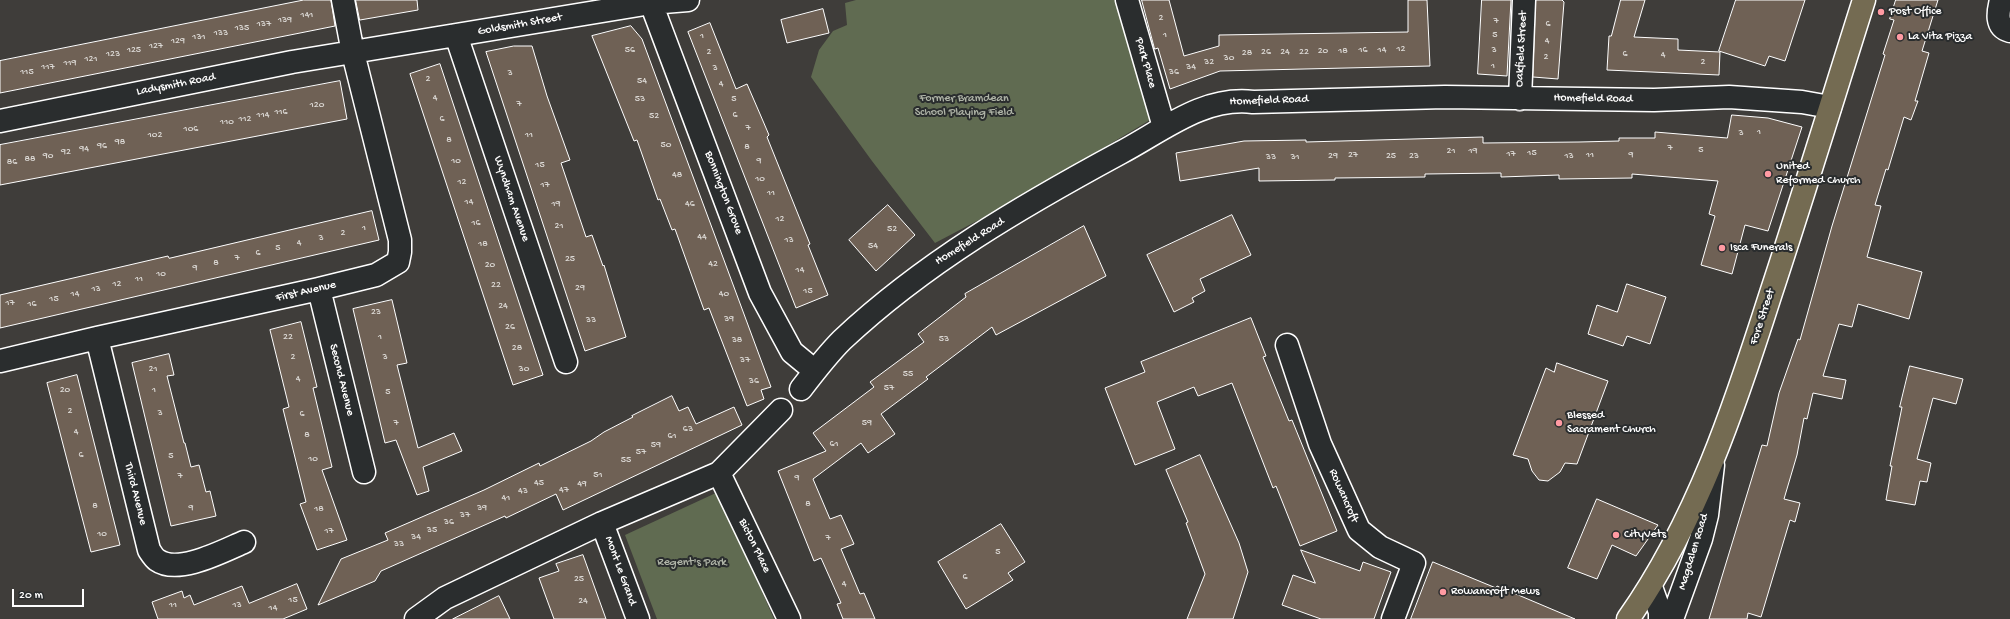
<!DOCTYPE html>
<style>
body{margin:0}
#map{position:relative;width:2010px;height:619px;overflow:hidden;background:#3f3d3a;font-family:"Gochi Hand",sans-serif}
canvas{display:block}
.scale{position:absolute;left:12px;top:589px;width:72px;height:18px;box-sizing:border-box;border:2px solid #fff;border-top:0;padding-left:5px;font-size:12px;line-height:14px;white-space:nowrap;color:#fff;-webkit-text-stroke:3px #2a2d2e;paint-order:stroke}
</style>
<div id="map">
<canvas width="2010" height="619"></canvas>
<div class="scale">20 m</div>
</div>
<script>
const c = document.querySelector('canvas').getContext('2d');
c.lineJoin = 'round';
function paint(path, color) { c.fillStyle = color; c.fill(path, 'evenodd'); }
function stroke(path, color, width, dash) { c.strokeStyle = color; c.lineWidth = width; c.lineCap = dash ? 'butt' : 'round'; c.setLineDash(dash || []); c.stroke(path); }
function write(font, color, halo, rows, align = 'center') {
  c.font = font + ' "Gochi Hand",sans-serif'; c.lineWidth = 4; c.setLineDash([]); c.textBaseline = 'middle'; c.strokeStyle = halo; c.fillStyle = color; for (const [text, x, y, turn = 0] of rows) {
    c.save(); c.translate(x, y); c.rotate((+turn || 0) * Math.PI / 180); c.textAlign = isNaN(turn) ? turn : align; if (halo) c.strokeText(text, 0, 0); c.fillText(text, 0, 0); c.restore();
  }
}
paint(new Path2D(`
 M856 0H1115L1150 120 1013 202 935 243 872 161 811 77 819 50 833 31 847 25 845 3Z
 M718 492 774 619H657L625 535Z`), '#606b51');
const building = new Path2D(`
 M304 0H331L335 26 0 93V61Z
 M356 0H417L418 10 360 20Z
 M1142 0H1169L1184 56 1219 46V35L1408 32V0H1427L1430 66 1220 71 1170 89 1158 48 1155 49Z
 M1482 0H1511L1507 76 1478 74Z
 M1536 0H1562L1564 2 1558 79 1533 77Z
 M1621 0H1645L1634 37 1678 39V50L1720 52 1719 75 1607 70 1609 36H1611Z
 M1736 0H1805L1785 61 1769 56 1765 66 1719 51Z
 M1896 0H1938L1922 51 1929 53 1915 101H1918L1911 120 1904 117 1888 170 1886 169 1875 205 1881 206 1867 257 1922 272 1909 319 1858 304 1852 327 1839 324 1823 376 1846 380 1842 399 1813 393 1807 419 1804 418 1797 455 1784 499 1800 503 1795 522 1790 520 1761 617 1748 613 1747 619H1709L1762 445 1767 446 1779 393 1798 339 1800 340 1832 226 1885 55 1883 54 1894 20 1890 19Z
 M823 9 829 33 787 43 781 20Z
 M710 23 736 89 747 84 760 114 769 135 767 137 810 244 808 245 828 295 796 308 688 32Z
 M631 26 642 39 771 387 761 390 764 399 747 406 709 308 704 310 675 229 672 230 660 199 658 200 637 140 634 141 592 36Z
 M514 46H532L547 96 570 160 561 163 586 237 592 235 603 266 604 265 626 337 585 351 486 52Z
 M440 64 543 375 513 385 410 74Z
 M340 81 347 119 0 185V145Z
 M1732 115 1768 118 1802 127 1768 231 1745 225 1732 274 1701 265 1715 216 1709 214 1718 181 1632 174V178L1559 179V175L1501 177V173L1425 174V177L1335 178V180L1259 181V168L1180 181 1176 153 1244 141 1306 140V142L1483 137V143L1579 142 1619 141V138H1655V132L1727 138Z
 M888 205 915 235 876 271 849 240Z
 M372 211 379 240 0 328V295L168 256 169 258Z
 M1232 215 1251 255 1200 279 1205 291 1192 298 1194 302 1174 312 1147 255Z
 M1084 226 1106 276 996 335 992 327 926 377 928 379 881 414 895 434 868 453 861 443 813 479 830 519 841 515 854 544 841 549 860 594 864 593 875 619H843L837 604 841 603 821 558 814 561 778 471 826 451 813 433 874 387 870 382 924 342 918 334 966 297 965 294Z
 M1627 284 1666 297 1650 344 1627 336 1623 346 1588 334 1597 305 1617 312Z
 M392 300 407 363 397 365 418 448 454 433 462 451 423 467 429 491 417 495 396 440 385 443 353 309Z
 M1251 318 1266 356 1263 357 1289 421 1292 420 1337 531 1300 546 1276 486 1273 488 1232 383 1198 396 1194 387 1157 402 1175 449 1135 465 1105 388 1145 372 1141 362Z
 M301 322 317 387 313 388 332 467 322 470 347 540 317 550 300 504 306 502 283 409 289 407 270 330Z
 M169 354 174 375 167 376 184 443H185L191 467 199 465 206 492 210 491 216 516 171 526 132 363Z
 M1557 363 1608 381 1577 464 1565 463 1560 472 1548 481 1539 480 1532 471 1528 459 1513 455 1546 368 1554 372Z
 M1910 366 1963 379 1956 404 1933 398 1917 459 1931 463 1927 482 1920 481 1915 505 1886 500 1892 466H1890L1902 407H1900Z
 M77 375 120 545 91 552 47 383Z
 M672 396 679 411 688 407 696 424 734 407 742 425 563 510 556 494 506 518 505 516 381 571 375 581 318 605 341 559 388 540 385 533 484 490 539 463 540 466 591 441 604 432 633 417 632 416Z
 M1200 455 1239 543 1248 572 1233 619H1187L1205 574 1186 523 1188 522 1166 470Z
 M1597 499 1658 525 1636 556 1612 545 1597 579 1568 568Z
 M1001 524 1025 562 1008 573 1013 580 966 609 938 562Z
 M1301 550 1360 571 1363 562 1391 572 1374 619H1321L1282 605 1293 575 1315 583Z
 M583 555 606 619H554L539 578 559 571 556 564Z
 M1433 562 1496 588 1497 586 1575 619H1411Z
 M297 584 307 609 283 619H158L152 602 182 591 184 598 190 595 194 605 242 586 249 603Z
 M499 596 510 619H453Z`);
paint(building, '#6f6155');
stroke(building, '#fff', 1);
const minor = new Path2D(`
 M1127 0 1164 127
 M2001 0C1998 12 1995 27 2010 31
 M651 3 760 293 792 352 815 371
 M456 35 566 362
 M1520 99 1524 0
 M0 121 292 62 651 3 688 0
 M319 289 364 472
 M97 338 149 550C151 553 154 558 157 560 178 575 223 551 244 542
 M1287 345 1320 444 1359 530 1380 547 1414 563 1393 619
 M0 361 97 338 319 289 376 275 398 262 400 252V240L353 53 343 0
 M801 389C814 372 827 355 842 340 924 263 1022 206 1120 153 1162 131 1203 96 1253 102L1445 97 1654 100 1729 97 1802 102 1830 107
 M719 473 789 619
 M602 523 638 619
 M1651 587 1660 612V619
 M416 619 445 598 602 523 719 473 781 410
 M1672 619 1701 539 1707 515 1713 465`);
const major = new Path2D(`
 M1628 619C1697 521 1735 406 1771 293 1803 196 1833 98 1864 0`);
stroke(minor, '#fff', 25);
stroke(major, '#fff', 25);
stroke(minor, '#2a2d2e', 22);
stroke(major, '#746b52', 22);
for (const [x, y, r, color] of [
 [1881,12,4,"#ff9aa2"],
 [1900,37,4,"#ff9aa2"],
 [1768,174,4,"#ff9aa2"],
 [1722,248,4,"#ff9aa2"],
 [1559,423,4,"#ff9aa2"],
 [1616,535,4,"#ff9aa2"],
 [1443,592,4,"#ff9aa2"]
]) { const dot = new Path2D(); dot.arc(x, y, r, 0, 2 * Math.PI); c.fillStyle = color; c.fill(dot); stroke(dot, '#2a2d2e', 1.5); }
write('10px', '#dbd8d4', null, [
 ["141",307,15],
 ["2",1161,18],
 ["139",285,20],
 ["7",1496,21],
 ["137",264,24],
 ["6",1548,24],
 ["135",242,28],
 ["133",221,33],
 ["1",1165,35],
 ["5",1495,35],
 ["1",702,36],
 ["131",199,37],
 ["129",178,41],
 ["4",1547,41],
 ["127",156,46],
 ["12",1401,49],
 ["125",134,50],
 ["56",630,50],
 ["16",1363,50],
 ["14",1382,50],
 ["3",1494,50],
 ["20",1323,51],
 ["18",1343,51],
 ["2",709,52],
 ["26",1266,52],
 ["24",1285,52],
 ["22",1304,52],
 ["28",1247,53],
 ["123",113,54],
 ["6",1625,54],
 ["4",1663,55],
 ["2",1546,57],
 ["30",1229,58],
 ["121",91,59],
 ["32",1209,62],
 ["2",1703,62],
 ["119",70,63],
 ["1",1493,66],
 ["117",48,67],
 ["34",1191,67],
 ["3",715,68],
 ["115",27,72],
 ["36",1174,72],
 ["3",510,73],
 ["2",428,79],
 ["54",642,81],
 ["4",721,84],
 ["4",435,98],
 ["53",640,99],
 ["5",734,99],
 ["7",519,104],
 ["120",317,105],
 ["116",281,112],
 ["114",263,115],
 ["6",735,115],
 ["52",654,116],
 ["112",245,119],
 ["6",442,119],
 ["110",227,122],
 ["7",748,128],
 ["106",191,129],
 ["1",1759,132],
 ["3",1741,133],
 ["102",155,135],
 ["11",529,135],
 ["8",449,140],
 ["98",120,142],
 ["50",666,145],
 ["96",102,146],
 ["8",747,147],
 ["7",1670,148],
 ["94",84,149],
 ["5",1701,150],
 ["21",1451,151],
 ["19",1473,151],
 ["92",66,152],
 ["15",1532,153],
 ["17",1511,154],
 ["27",1353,155],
 ["11",1590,155],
 ["9",1631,155],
 ["90",48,156],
 ["29",1333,156],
 ["25",1391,156],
 ["23",1414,156],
 ["13",1569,156],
 ["33",1271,157],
 ["31",1295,157],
 ["88",30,159],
 ["10",456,161],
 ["9",759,161],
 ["86",12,162],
 ["15",540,165],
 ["48",677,175],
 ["10",760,179],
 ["12",462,182],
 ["17",545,185],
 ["11",771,193],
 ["14",469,202],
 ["19",556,204],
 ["46",690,204],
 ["12",780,219],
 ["16",476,223],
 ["21",559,226],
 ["1",364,228],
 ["52",892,229],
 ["2",343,233],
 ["44",702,237],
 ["3",321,238],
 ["13",789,240],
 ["4",299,243],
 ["18",483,244],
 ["54",873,246],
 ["5",278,248],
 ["6",258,253],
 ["7",237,258],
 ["25",570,259],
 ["8",216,263],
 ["42",713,264],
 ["20",490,265],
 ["9",195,268],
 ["14",800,270],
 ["10",161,274],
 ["11",139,279],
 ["12",117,284],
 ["22",496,285],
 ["29",580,288],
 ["13",96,289],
 ["15",808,291],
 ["14",75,294],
 ["40",724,294],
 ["15",54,299],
 ["17",10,303],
 ["16",32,304],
 ["24",503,306],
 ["23",376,312],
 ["39",729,319],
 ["33",591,320],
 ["26",510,327],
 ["22",288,337],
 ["1",380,337],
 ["53",944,339],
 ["38",737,340],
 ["28",517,348],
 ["2",293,357],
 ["3",385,357],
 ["37",745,360],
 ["21",153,369],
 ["30",524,369],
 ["55",908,374],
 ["4",298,379],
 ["36",754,381],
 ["57",889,388],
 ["20",65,390],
 ["1",154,390],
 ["5",388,392],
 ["2",70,411],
 ["3",160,413],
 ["6",302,414],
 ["7",396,423],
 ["59",867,423],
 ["63",688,429],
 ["4",76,432],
 ["8",307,435],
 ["61",672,436],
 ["61",834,444],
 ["59",656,445],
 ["57",641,452],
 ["6",81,455],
 ["5",171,456],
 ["10",313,459],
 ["55",626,460],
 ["51",598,475],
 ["7",180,476],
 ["9",797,478],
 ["45",539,483],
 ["49",582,484],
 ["47",564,490],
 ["43",523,491],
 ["41",506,498],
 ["8",808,504],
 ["8",95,506],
 ["9",191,508],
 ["39",482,508],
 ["18",319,509],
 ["37",465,515],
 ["36",449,522],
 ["35",432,530],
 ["17",329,531],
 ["10",102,534],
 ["34",416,537],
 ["7",828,538],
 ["33",399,544],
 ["5",998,552],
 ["6",965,577],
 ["25",579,579],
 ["4",844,584],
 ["15",293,600],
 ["24",583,601],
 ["11",173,605],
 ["13",237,605],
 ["14",273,608]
]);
write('12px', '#fff', '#2a2d2e', [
 ["Post Office",1889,12],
 ["La Vita Pizza",1908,37],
 ["United",1776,167],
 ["Reformed Church",1776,181],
 ["Isca Funerals",1730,248],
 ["Blessed",1567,416],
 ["Sacrament Church",1567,430],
 ["CityVets",1624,535],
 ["Rowancroft Mews",1451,592]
], 'left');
write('12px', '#fff', '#2a2d2e', [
 ["Goldsmith Street",520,25,-10],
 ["Oakfield Street",1522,49,-87],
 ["Park Place",1145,63,74],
 ["Ladysmith Road",176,85,-11],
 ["Homefield Road",1593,99,1],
 ["Homefield Road",1269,101,-2],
 ["Bonnington Grove",723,193,69],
 ["Wyndham Avenue",511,199,71],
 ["Homefield Road",970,242,-32],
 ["First Avenue",306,292,-13],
 ["Fore Street",1763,317,-72],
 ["Second Avenue",341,380,76],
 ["Third Avenue",135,494,76],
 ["Rowancroft",1343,496,66],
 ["Bicton Place",754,546,64],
 ["Magdalen Road",1694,552,-73],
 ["Mont Le Grand",620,571,70]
]);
write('12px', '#b0b5a8', '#2a2d2e', [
 ["Former Bramdean",964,99],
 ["School Playing Field",964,113],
 ["Regent's Park",692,563]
]);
</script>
